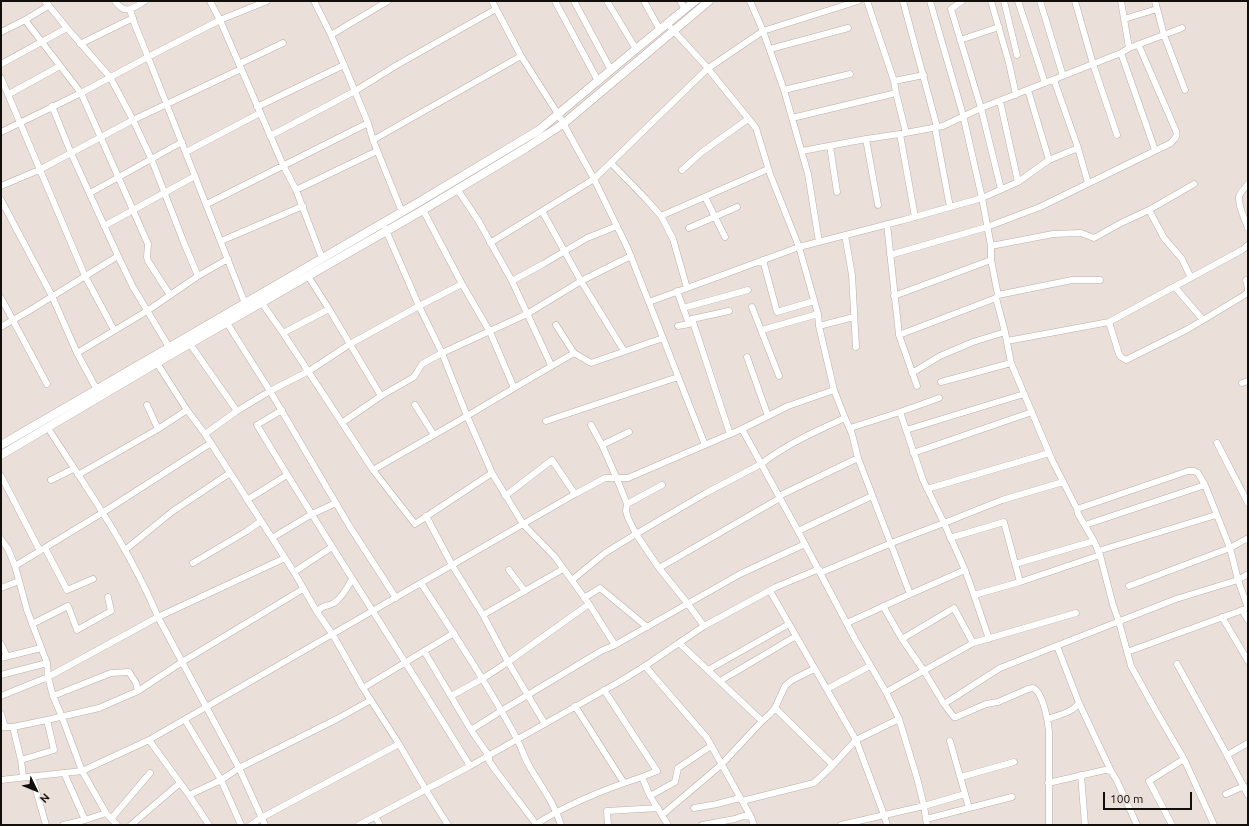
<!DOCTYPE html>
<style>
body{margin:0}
#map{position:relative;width:1249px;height:826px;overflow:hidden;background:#ebe0d9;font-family:Ubuntu,sans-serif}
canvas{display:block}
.frame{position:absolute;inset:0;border:2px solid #120e0c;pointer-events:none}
.north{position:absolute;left:16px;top:770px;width:40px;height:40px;-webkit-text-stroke:3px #ebe0d9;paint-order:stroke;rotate:133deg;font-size:11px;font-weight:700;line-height:16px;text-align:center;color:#120e0c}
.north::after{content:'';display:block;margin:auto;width:14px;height:18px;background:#120e0c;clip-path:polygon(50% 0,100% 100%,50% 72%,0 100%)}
.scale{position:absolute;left:1103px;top:792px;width:89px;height:18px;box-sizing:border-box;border:2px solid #120e0c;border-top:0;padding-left:5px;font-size:12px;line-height:14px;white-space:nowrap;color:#120e0c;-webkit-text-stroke:3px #ebe0d9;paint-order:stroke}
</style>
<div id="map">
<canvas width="1249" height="826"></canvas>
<div class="frame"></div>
<div class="north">N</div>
<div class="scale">100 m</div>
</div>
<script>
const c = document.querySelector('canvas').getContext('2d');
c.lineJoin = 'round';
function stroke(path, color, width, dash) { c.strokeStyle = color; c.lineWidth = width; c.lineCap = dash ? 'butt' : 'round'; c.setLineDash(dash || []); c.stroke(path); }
const minor = new Path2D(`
 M45 1 67 28
 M115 1C125 16 133 8 145 1
 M210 1 220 20 283 165 296 190 322 258
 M314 1 331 35 344 65 368 123 373 140 402 212
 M492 1 521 56 558 114 594 179 628 249 705 445
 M555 1 598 81
 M574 1 611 70
 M607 1 636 49
 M644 1 660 30
 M680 1 685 9
 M750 1 763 31 784 90 808 174 819 242
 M903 1 937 127
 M930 1 963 115 982 198 991 246V260L998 295 996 298 1005 332 1011 363 1052 460 1077 509 1078 514 1094 541 1100 555 1113 605 1119 622 1131 666 1156 711 1184 759 1214 825
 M962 1 951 9 981 108 1001 189
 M991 1 1009 63 1016 95
 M1004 1 1017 55
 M1018 1 1045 83
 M1040 1 1063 76
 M1075 1 1093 64 1117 135
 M1121 1 1129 48
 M1155 1 1164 35 1185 90
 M130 10 135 25 148 57 220 20 267 1
 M1124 19 1157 9
 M25 20 81 93 148 244 147 257 148 261 170 295
 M1 32 25 20 48 6
 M331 35 388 1
 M960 40 999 27
 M80 44 133 18
 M770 49 848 28
 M1121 53 1155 150
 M1 64 67 28 110 77 133 120 241 69
 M239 64 283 43
 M1 78 85 276 114 330
 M1054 80 1078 148 1088 183
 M894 81 924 75
 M784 90 850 74
 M1028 90 1049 160
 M896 93 906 133
 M9 94 60 66
 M1000 101 1018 182
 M257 107 344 65
 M792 118 896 93 894 81 867 1
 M935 128 950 207
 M1 132 81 93 148 57 246 306
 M900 134 943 126 981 108 1121 53 1129 48 1182 28
 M270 136 355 91 397 65 496 9
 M373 140 521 56
 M830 146 837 192
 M802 151 866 139
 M186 152 260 113
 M611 163 646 199 661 216
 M682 170 702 152 748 119
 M1248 184C1245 188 1240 192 1239 197 1238 207 1245 219 1248 228
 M1 186 39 170 71 153 118 256 27 312 1 327
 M457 189 478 220 512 281 551 365
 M296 190 377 151
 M90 193 182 142
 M705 197 725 237
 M1 200 52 296 77 353 147 311 198 276 184 243 151 158 133 120 71 153 52 106
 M207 204 368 123
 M878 205 866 139 900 134 915 217
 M423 210 462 284 490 332 514 388 467 416 373 470 415 524 492 473 523 524 555 557 589 604
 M1149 210 1164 238 1182 259 1191 278
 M542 211 581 281 624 351
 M887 224 899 335 917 386
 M104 226 195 176
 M385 228 419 306 442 353 527 314 581 281 631 256
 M689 228 737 207
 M845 235 852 275 856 347
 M221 241 303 206
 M490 243 594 179 707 69 763 31 858 1
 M991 246 1053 234 1081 233 1094 238 1121 223 1149 210 1194 184
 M890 255 987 227 1040 207 1171 143C1174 139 1178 137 1176 131L1139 46
 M118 256 133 287 169 347
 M763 260 777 312 814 301
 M198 276 228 259
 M308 276 329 309 381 396
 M1246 280 1248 288
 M512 281 543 264 587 238 617 226
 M1175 287 1203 320
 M687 288 673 239 661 216 768 169
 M677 291 689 324 692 319 730 434
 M998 295 1072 280H1100
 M894 296 991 260
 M1 298 47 384
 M649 302 799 247 770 174 756 128 705 65 671 28
 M262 303 283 333 373 470
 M752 307 779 376
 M683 308 748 290
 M692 319 729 311
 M1109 322 1119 354 1121 357 1126 360 1188 329 1243 296 1248 292V289
 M227 323 270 391 350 527 396 598
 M678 326 689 324
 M819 326 854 317
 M762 330 818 314
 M283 333 329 309
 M899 335 996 298
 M1007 341 1109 322 1242 250 1248 245
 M190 344 237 411 270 391 309 371 350 344 419 306 462 284
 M77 353 97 390
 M574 353 591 363 663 338
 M747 357 768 416
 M155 360 187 410 205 434 294 572 317 612 333 635 363 688 399 744 426 790 448 825
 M912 373 940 356 973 342 1005 332
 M941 382 1011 363
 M1242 383 1248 381
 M514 388 574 353 556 325
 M415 405 434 435
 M282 410 257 425C326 540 400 652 470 766
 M845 418 852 434 858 458 910 594
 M546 421 678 377
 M343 422 381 396 414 377 422 364 442 353 467 416 492 473
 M591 425 602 445 617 479 627 504 626 511 628 518 636 534 659 568 688 604 704 626
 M48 428C87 489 130 549 158 617L239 768 265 825
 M850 428 900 412 939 398
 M158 429 187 410
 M742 429 798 531 855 639 886 692 899 719 917 778 924 806 927 825
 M906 430 1024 394
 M205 434 237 411
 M1217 443 1248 503
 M602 445 629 432
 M913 453 1032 412
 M78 475 158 429 147 405
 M1 476 40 551
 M51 480 73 469
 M1063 482 1002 500 944 523 965 570 974 595 1020 582 1100 555
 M927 489 1049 453
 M505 496 552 460 575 494
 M779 496 858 458
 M247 500 287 475
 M627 504 662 485
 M426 516 452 565 483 615 508 662 545 724
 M1085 525 1205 485
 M798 531 872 496
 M272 538 312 514 336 503
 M950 538 1004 522 1020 582
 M1 539 8 549 15 566 27 610 47 663 48 677 53 696 62 717 82 771 1 780
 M45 548 67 590 93 579
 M125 550 173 511 230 473
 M1098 551 1216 515
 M193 563 247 531 261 521
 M1015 564 1094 541
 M15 566 102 513 211 443
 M659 568 780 498
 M509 570 525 591
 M294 572 332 547
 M820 573 894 542 944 523 923 480 900 412
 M572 580 605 553 636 534 706 493 761 464C787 444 816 431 845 418L834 390
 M421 583C454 634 488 685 517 739 521 747 524 756 528 764 540 785 554 802 561 825
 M1129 586 1230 548 1248 538
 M1 588 19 581
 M770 591 856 740 884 815 887 825
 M974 595 989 639
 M584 598 600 588 647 627
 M883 606 902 639 924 671 944 704 954 717H956L986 704 998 702 1028 689 1033 688C1043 692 1048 721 1049 731V825
 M1248 608 1238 580 1248 574
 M1242 610 1248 620
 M317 612C323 604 327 607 334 603 342 597 348 587 352 579
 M483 615 563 569
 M1222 617 1248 661
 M847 623 906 596 965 570
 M32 624 68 606 77 630 111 611 108 597
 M679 643 762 721
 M973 643 1076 613
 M1 644 7 656
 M1057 646 1079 703 1111 771
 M424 651 471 730
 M1127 652 1248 608
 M1 658 41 648
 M1177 664 1227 755
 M645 666 707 738 751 817 754 825
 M708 670 789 624
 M1 675 47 663
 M720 681 796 636
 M363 688 454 633
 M827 689 870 666
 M604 690 657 771 642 777 650 796 668 825
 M886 692 973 643 954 608 902 639
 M1 696 48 677 158 617 214 591 285 558
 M53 696 111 673 129 672 136 683 138 691
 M451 696 482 679 508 662 589 604 615 645
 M944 704 1000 668 1176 599 1238 580 1230 548 1205 485 1198 473 1194 471H1188L1077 509
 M575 706 624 783
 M775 708 833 765
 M1 714 5 727
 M1047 719C1058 715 1072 713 1079 703
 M185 720 221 780 241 825
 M1 727H13L47 720 99 708 138 691 182 662 303 589
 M13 727 21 760 23 777
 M149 740 189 795 209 825
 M950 741 969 808
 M1248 743 1227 755 1248 795
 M21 760 54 750 47 720
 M64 773 85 820
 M1081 775 1085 825
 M32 776 46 825
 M961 777 1014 762
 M1048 783 1105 770 1111 771 1117 781 1137 825
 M1226 794 1244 786
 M189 795 221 780 239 768 337 719 371 700
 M650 796 675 782 678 768 711 746
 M742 801 814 783 833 765 856 740 899 719
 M694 808 717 804 740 798
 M662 815 721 765 762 721 770 714 775 708 785 686 792 680 814 669
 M375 816 380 825
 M111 819 150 773
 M926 819 1012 797
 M536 824 496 771 489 761V756L471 730 501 711 601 651 615 645 740 574 805 544
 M63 825 85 820 106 813
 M117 825 106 813 82 771 149 740 575 494 605 478H628L742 429 788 406 834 390 819 326 818 314 799 247 904 220 982 198 1018 182 1049 160 1078 148
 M131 825 180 783
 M251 825 261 818 399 744
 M359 825 470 766 619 682 645 666 704 626 776 587 819 569
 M535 825C567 804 605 789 642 777
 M608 825 607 811 658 808
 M702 825 735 819 743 816 751 817
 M841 825 924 806 965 794
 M1172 825 1149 781 1184 759`);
const major = new Path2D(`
 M1 445 419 202 539 130 636 49 695 1
 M1 455 172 354 423 210 526 148 563 124 709 1`);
stroke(minor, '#b9aea8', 7);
stroke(major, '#b9aea8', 9);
stroke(minor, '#fff', 6);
stroke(major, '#fff', 8);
</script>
